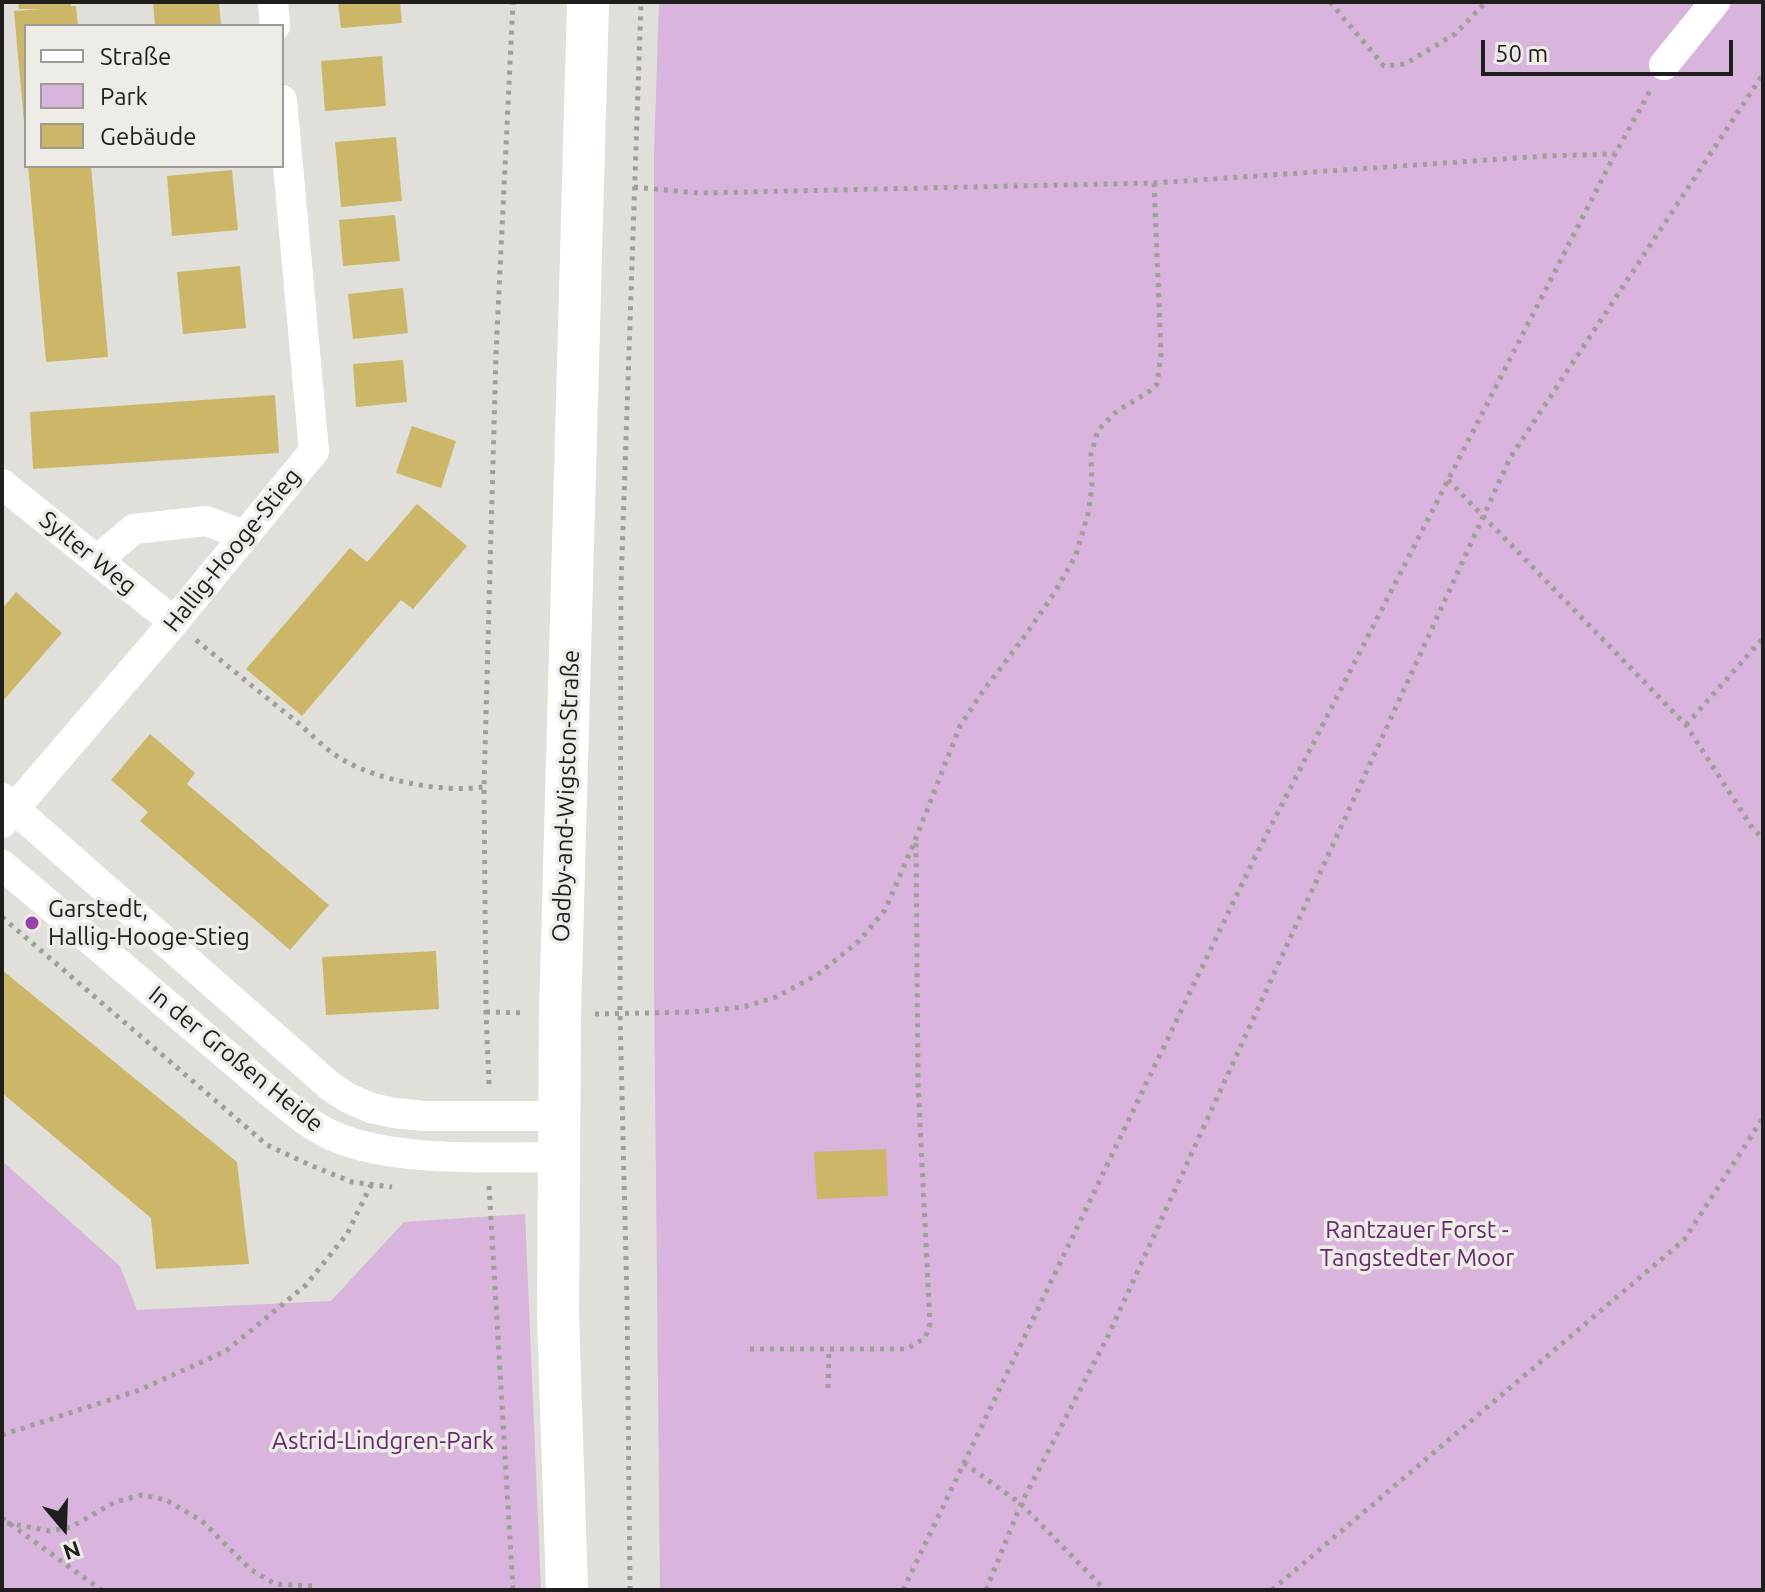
<!DOCTYPE html>
<meta charset="utf-8">
<style>
body{margin:0}
#map{position:relative;width:1765px;height:1592px;overflow:hidden;background:#e0dfda;font-family:Ubuntu,sans-serif}
canvas{display:block}
.frame{position:absolute;inset:0;border:4px solid #1f1e1c;pointer-events:none}
.legend{position:absolute;left:24px;top:24px;width:260px;height:144px;box-sizing:border-box;background:#edece7;border:2px solid #9b9a96;margin:0;padding:10px 14px;list-style:none;font-size:24px;color:#1f1e1c}
.legend li{display:flex;align-items:center;gap:16px;height:40px}
.legend b{width:40px;border:2px solid #9b9a96}
.north{position:absolute;left:24px;top:1488px;width:80px;height:80px;-webkit-text-stroke:6px #edece7;paint-order:stroke;rotate:161deg;font-size:22px;font-weight:700;line-height:32px;text-align:center;color:#1f1e1c}
.north::after{content:'';display:block;margin:auto;width:28px;height:36px;background:#1f1e1c;clip-path:polygon(50% 0,100% 100%,50% 72%,0 100%)}
.scale{position:absolute;left:1481px;top:40px;width:252px;height:36px;box-sizing:border-box;border:4px solid #1f1e1c;border-top:0;padding-left:10px;font-size:24px;line-height:28px;white-space:nowrap;color:#1f1e1c;-webkit-text-stroke:6px #edece7;paint-order:stroke}
</style>
<div id="map">
<canvas width="1765" height="1592"></canvas>
<div class="frame"></div>
<ul class="legend">
<li><b style="height:10px;background:#fff"></b>Straße</li>
<li><b style="height:22px;background:#d9b4dd"></b>Park</li>
<li><b style="height:22px;background:#ccb768"></b>Gebäude</li>
</ul>
<div class="north">N</div>
<div class="scale">50 m</div>
</div>
<script>
const c = document.querySelector('canvas').getContext('2d');
c.lineJoin = 'round';
function paint(path, color) { c.fillStyle = color; c.fill(path, 'evenodd'); }
function stroke(path, color, width, dash) { c.strokeStyle = color; c.lineWidth = width; c.lineCap = dash ? 'butt' : 'round'; c.setLineDash(dash || []); c.stroke(path); }
function write(font, color, halo, rows, align = 'center') {
  c.font = font + ' Ubuntu,sans-serif'; c.lineWidth = 7; c.setLineDash([]); c.textBaseline = 'middle'; c.strokeStyle = halo; c.fillStyle = color; for (const [text, x, y, turn = 0] of rows) {
    c.save(); c.translate(x, y); c.rotate((+turn || 0) * Math.PI / 180); c.textAlign = isNaN(turn) ? turn : align; if (halo) c.strokeText(text, 0, 0); c.fillText(text, 0, 0); c.restore();
  }
}
paint(new Path2D(`
 M659 2H1763V1590H660L654 980V154Z
 M2 1161 120 1266 137 1310 331 1301 404 1222 525 1214 541 1590H2Z`), '#d9b4dd');
paint(new Path2D(`
 M18 2H71V6H76L78 26H26V121L24 122 14 11 43 9H19Z
 M153 2H219L221 26H155Z
 M338 2H400L402 23 341 28Z
 M382 56 386 106 325 111 321 61Z
 M396 137 402 201 341 207 335 142Z
 M28 166H91L108 357 46 362Z
 M232 170 238 230 172 236 167 176Z
 M395 215 400 261 343 266 339 220Z
 M240 266 246 328 183 334 177 272Z
 M403 288 408 333 353 339 348 294Z
 M403 360 407 402 356 407 353 364Z
 M275 395 279 453 33 469 30 412Z
 M412 426 456 441 441 488 396 473Z
 M417 504 467 546 413 609 401 600 302 716 246 669 350 548 367 562Z
 M16 592 62 633 2 702V609Z
 M150 734 195 773 187 784 329 905 290 950 140 821 148 812 111 780Z
 M436 951 439 1009 326 1015 322 957Z
 M2 970 237 1162 249 1264 156 1269 151 1218 2 1093Z
 M886 1149 888 1196 817 1199 814 1152Z`), '#ccb768');
stroke(new Path2D(`
 M1330 2 1384 66 1405 64 1455 34 1486 2
 M634 187 698 193 1154 183 1546 156 1615 154
 M1448 480 1686 725 1753 829 1763 838
 M196 640C230 668 263 695 297 722 312 735 328 752 345 761 381 781 443 793 483 787
 M1686 725 1763 638
 M2 917 267 1145 310 1165 352 1182 392 1187
 M486 1012 525 1013
 M595 1014 693 1012 743 1007 776 997 817 975 859 941 885 910 916 838 960 726 983 691 1022 640 1055 592 1076 555 1088 514 1092 486 1091 454 1098 430 1117 411 1150 391 1157 384 1161 354 1154 183
 M489 1084 486 1012 484 787 496 353 513 2
 M489 1186 513 1590
 M750 1349H907L925 1338 930 1324 918 1084 916 842
 M828 1388 829 1348
 M2 1435 137 1391 226 1351 306 1285 347 1234 371 1185
 M964 1463 1021 1504 1105 1590
 M2 1518 101 1590
 M7 1523 50 1531 71 1527 115 1502 142 1495 166 1500 202 1521 250 1569 275 1584 315 1586
 M630 1590 627 1301 620 1014 621 585 641 2
 M903 1590 1254 859 1615 154 1650 91
 M986 1590 1021 1504 1108 1336 1510 458 1763 74
 M1272 1590 1684 1240 1763 1118`), '#9f9e9a', 5, [4, 6]);
stroke(new Path2D(`
 M273 2 275 26
 M1664 65 1715 2
 M2 484 174 622
 M97 560 134 529 206 521 244 535
 M2 798 331 1087 348 1098 371 1108 394 1113 424 1116H559
 M2 823 174 622 314 451 282 100
 M2 865 270 1092C289 1107 309 1125 331 1135 392 1163 491 1157 558 1157`), '#fff', 30);
stroke(new Path2D(`
 M567 1590 558 1315 560 1014 588 2`), '#fff', 42);
for (const [x, y, r, color] of [
 [32,923,8,"#9d3fa8"]
]) { const dot = new Path2D(); dot.arc(x, y, r, 0, 2 * Math.PI); c.fillStyle = color; c.fill(dot); stroke(dot, '#edece7', 3); }
write('24px', '#1f1e1c', '#edece7', [
 ["Hallig-Hooge-Stieg",232,550,-51],
 ["Sylter Weg",88,553,39],
 ["Oadby-and-Wigston-Straße",566,796,-88],
 ["In der Großen Heide",236,1059,39]
]);
write('24px', '#1f1e1c', '#edece7', [
 ["Garstedt,",48,909],
 ["Hallig-Hooge-Stieg",48,937]
], 'left');
write('24px', '#692870', '#edece7', [
 ["Rantzauer Forst -",1417,1230],
 ["Tangstedter Moor",1417,1258],
 ["Astrid-Lindgren-Park",383,1441]
]);
</script>
